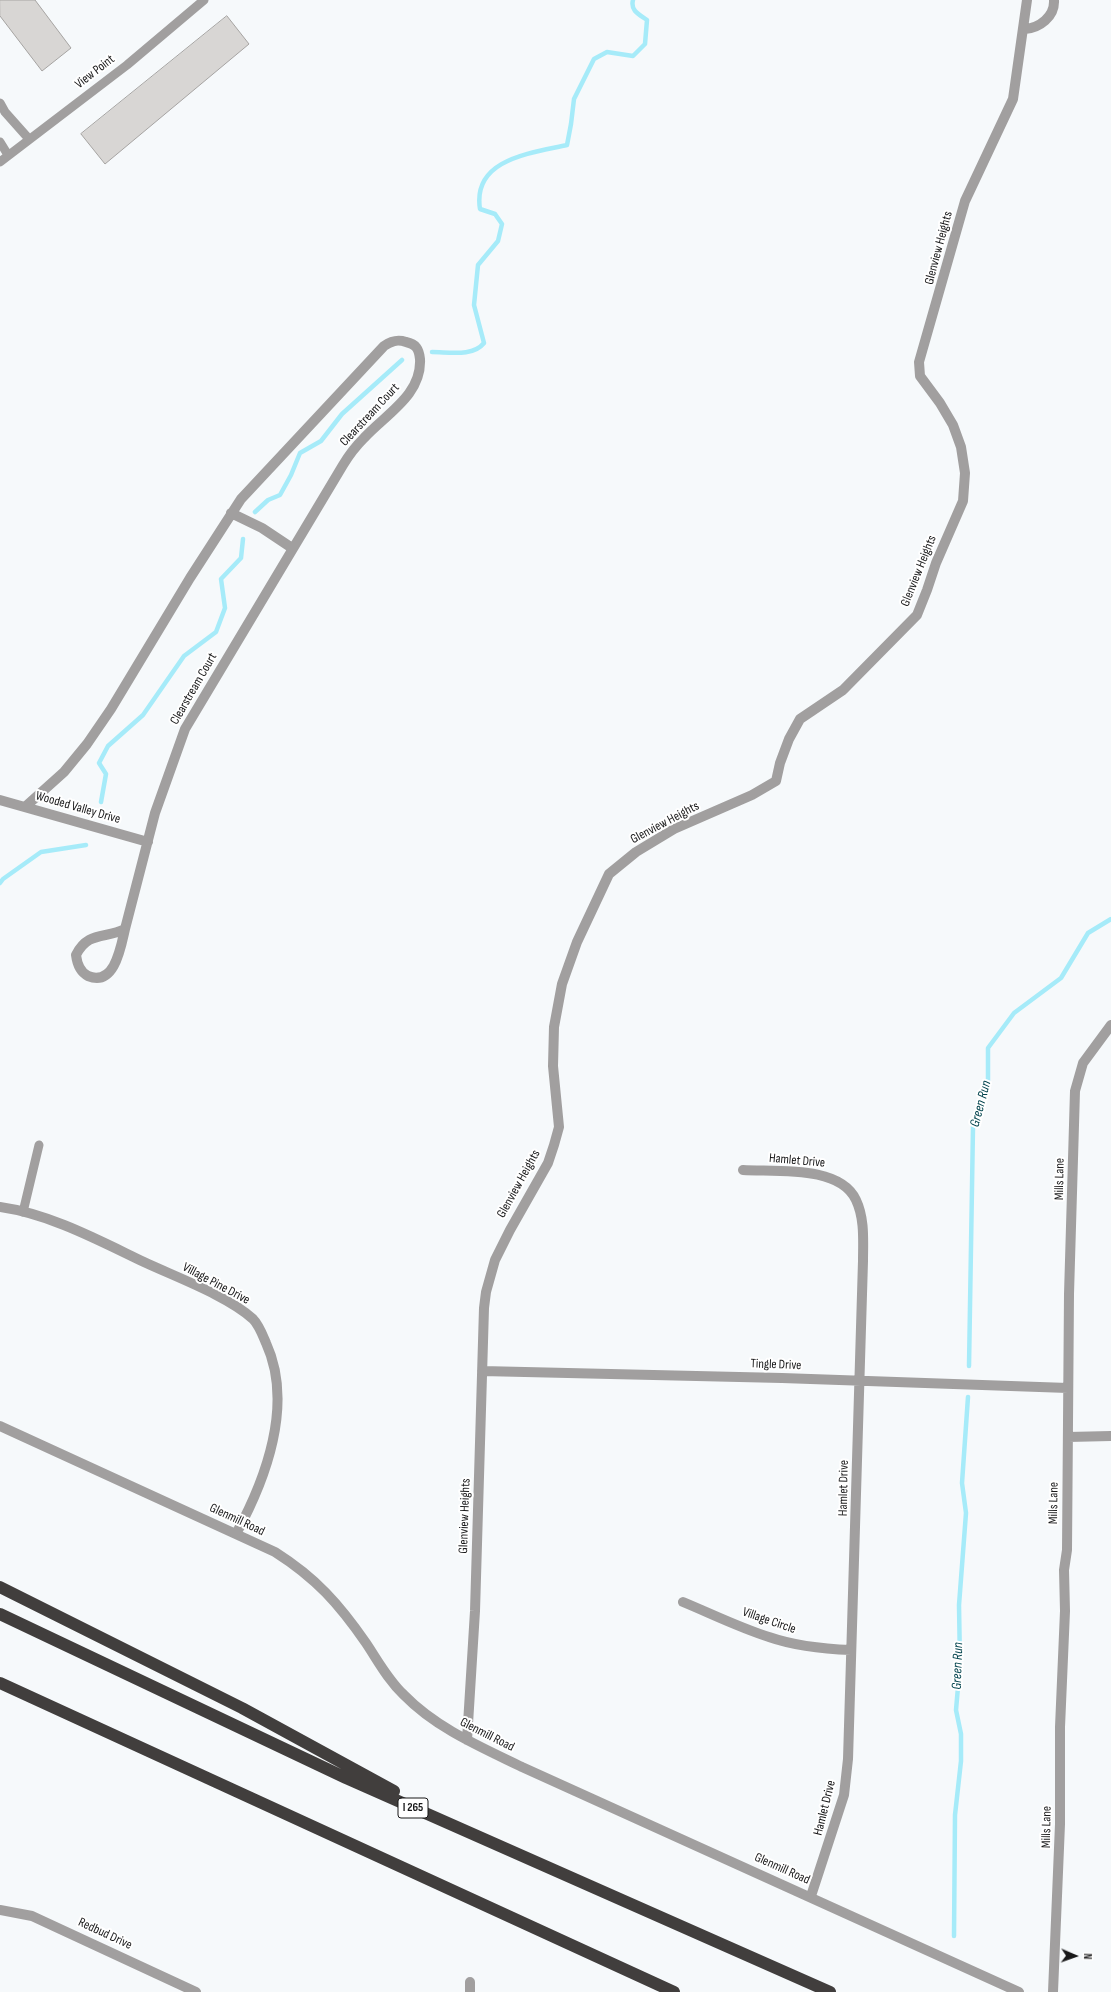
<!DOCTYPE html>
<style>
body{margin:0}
#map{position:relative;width:1111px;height:1992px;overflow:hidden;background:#f6f9fb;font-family:"Sofia Sans Condensed",sans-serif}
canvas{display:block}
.north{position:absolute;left:1055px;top:1936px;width:40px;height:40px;-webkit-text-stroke:3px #fff;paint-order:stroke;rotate:92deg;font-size:11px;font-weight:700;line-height:16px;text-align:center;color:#181819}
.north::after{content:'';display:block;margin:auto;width:14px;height:18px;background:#181819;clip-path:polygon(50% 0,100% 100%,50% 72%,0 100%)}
</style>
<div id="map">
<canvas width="1111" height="1992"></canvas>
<div class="north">N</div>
</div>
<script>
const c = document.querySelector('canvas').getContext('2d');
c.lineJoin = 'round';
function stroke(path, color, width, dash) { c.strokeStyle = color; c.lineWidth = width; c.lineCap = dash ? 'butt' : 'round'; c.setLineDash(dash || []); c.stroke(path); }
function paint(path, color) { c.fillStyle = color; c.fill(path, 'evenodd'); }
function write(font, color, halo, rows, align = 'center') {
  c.font = font + ' "Sofia Sans Condensed",sans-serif'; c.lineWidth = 4; c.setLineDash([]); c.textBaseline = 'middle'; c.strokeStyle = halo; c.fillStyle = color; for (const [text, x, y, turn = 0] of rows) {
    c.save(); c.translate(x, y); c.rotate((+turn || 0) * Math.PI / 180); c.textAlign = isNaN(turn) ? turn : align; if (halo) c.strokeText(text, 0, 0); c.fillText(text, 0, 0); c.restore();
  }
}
stroke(new Path2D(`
 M432 352C449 352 473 357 484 343L474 305 478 265 498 241 502 224 495 214 480 209C472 159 531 153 567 145L571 124 574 99 594 59 607 52 633 56 645 44 647 20C640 15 630 11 633 0
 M255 512 268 500 280 495 291 475 300 453 321 441 342 414 402 360
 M101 802 106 774 99 763 108 746 143 715 184 656 216 632 225 608 221 579 241 558 243 539
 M0 883 3 879 41 852 86 845
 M969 1366 973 1127 988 1083V1048L1014 1013 1061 978 1088 933 1111 919
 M954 1936 955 1815 961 1761V1734L956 1710 960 1664 959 1605 966 1513 962 1483 968 1397`), '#a6ebf9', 4.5);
const building = new Path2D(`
 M0 0H35L71 48 42 71 0 16Z
 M227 16 249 44 105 164 81 134Z`);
paint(building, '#d8d6d4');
stroke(building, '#a5a3a1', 1);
stroke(new Path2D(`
 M0 103 5 112 29 139
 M0 142 8 155
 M0 162 127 65 204 0
 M23 1212 39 1145`), '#a19f9f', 9);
stroke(new Path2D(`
 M1025 29C1039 28 1055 17 1054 0
 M231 513 262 528 292 548
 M0 800 148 842
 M25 807 64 772 87 744 111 709 190 578 241 499 384 346C391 341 397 339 406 342 416 344 419 349 420 359 422 395 386 414 364 438 356 446 349 455 343 465L185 729 155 813 125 929
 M125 929C121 946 115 987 88 976 80 972 77 963 76 955 88 931 105 939 125 929Z
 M743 1170C776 1172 840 1165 856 1200 865 1219 863 1241 863 1261L848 1759 844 1795 811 1896
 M0 1207C50 1214 98 1240 144 1262 176 1277 228 1296 253 1319 259 1325 263 1336 266 1343 294 1404 266 1479 236 1534
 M482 1371 782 1378 1068 1388
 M0 1426 275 1552C316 1578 339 1604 366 1643 378 1661 388 1680 404 1695 436 1728 481 1747 522 1767L1019 1992
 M1068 1437 1111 1436
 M683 1602C712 1614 740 1628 769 1637 795 1646 823 1649 851 1650
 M467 1740 475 1611 484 1308 486 1292 495 1260 510 1230 548 1163 554 1145 559 1127 553 1066 554 1027 562 984 577 942 609 874 636 852 674 829 752 795 776 781 780 763 789 739 800 719 843 690 917 615 927 590 936 563 963 501 965 473 961 447 953 425 940 403 920 376 919 362 965 201 1013 99 1027 0
 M0 1910 32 1916 196 1992
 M470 1992V1982
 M1053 1992 1060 1824V1727L1065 1611 1064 1570 1067 1550 1069 1294 1075 1091 1083 1063 1111 1025`), '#a19f9f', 10);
stroke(new Path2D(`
 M0 1587 242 1708 394 1791
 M0 1614 346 1778 830 1992
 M0 1683 674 1992`), '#413e3d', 12);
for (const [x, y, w] of [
 [413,1808,30]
]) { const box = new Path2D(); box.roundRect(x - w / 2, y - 10, w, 20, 3); c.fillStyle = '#fff'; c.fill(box); stroke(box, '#181819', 1); }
write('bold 12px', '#181819', null, [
 ["I 265",413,1808]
]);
write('13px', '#181819', '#fff', [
 ["View Point",95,72,-38],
 ["Glenview Heights",939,248,-75],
 ["Clearstream Court",370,415,-47],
 ["Glenview Heights",919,571,-68],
 ["Clearstream Court",194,689,-60],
 ["Wooded Valley Drive",78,808,16],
 ["Glenview Heights",665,823,-28],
 ["Hamlet Drive",797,1161,5],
 ["Mills Lane",1060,1179,-89],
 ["Glenview Heights",519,1184,-61],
 ["Village Pine Drive",216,1284,28],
 ["Tingle Drive",776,1365,2],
 ["Hamlet Drive",844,1488,-89],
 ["Mills Lane",1054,1503,-89],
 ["Glenview Heights",465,1516,-88],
 ["Glenmill Road",237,1520,25],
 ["Village Circle",769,1621,19],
 ["Glenmill Road",487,1735,27],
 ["Hamlet Drive",825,1808,-76],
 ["Mills Lane",1047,1827,-89],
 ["Glenmill Road",782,1869,24],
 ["Redbud Drive",105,1934,25]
]);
write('italic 14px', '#03444e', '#fff', [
 ["Green Run",981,1104,-75],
 ["Green Run",958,1666,-88]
]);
</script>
